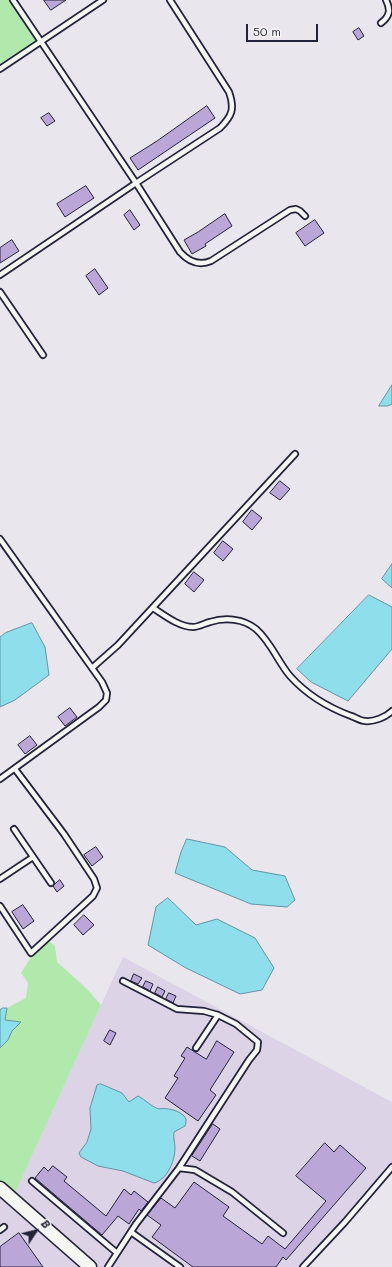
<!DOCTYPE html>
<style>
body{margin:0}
#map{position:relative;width:392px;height:1267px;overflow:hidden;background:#eae6ed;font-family:Mali,sans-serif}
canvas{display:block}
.north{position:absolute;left:16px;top:1211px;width:40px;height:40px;-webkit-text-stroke:3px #f6f6f2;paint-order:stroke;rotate:55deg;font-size:11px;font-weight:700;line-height:16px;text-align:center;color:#22223b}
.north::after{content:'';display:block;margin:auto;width:14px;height:18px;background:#22223b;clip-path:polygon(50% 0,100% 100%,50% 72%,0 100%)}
.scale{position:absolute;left:246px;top:24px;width:72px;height:18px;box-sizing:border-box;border:2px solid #22223b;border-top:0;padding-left:5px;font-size:12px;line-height:14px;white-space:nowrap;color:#22223b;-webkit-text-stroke:3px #f6f6f2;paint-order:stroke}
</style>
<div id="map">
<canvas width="392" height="1267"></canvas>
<div class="north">B</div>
<div class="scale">50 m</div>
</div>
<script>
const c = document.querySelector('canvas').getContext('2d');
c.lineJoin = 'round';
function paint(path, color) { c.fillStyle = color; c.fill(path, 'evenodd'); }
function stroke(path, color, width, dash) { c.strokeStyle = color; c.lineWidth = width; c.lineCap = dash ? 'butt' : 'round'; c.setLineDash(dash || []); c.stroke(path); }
paint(new Path2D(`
 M123 957 392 1102V1164L343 1220 300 1267H98L15 1193Z
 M0 1196 81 1267H0Z`), '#dcd3e6');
paint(new Path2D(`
 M0 0H10L38 41 0 66Z
 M48 940 55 946 57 962 86 988 101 1005 15 1193 0 1181V1010L3 1008H7L26 998 28 983 21 973 33 954Z`), '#b1e8ac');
const water = new Path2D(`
 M392 385V404L388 406H379Z
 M392 564V588L382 579Z
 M369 595 392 607V649L348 701 311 682 297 669Z
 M32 623 45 647 49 675 15 700 0 707V637L5 633Z
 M187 839 225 847 252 870 285 876 295 900 287 907 251 904 175 873 181 852Z
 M168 898 196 925 217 919 255 938 274 968 262 990 240 994 186 968 148 945 156 907Z
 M3 1008H7L5 1020 21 1022 12 1031 8 1040 0 1048V1010Z
 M101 1084 122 1093 129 1102 138 1096C146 1100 150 1106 159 1109 166 1107 183 1111 186 1119 186 1121 186 1124 185 1126L174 1132C173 1138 175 1142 175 1148 175 1161 167 1180 154 1183L123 1171 98 1166 81 1157 79 1153 87 1142 91 1129 90 1108 97 1085Z`);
paint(water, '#8edeeb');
stroke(water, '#6393a5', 1);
const building = new Path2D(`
 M44 0H66L51 10Z
 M359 28 364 36 358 40 353 32Z
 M207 106 215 118 138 170 130 158 157 141Z
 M49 113 55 121 47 126 41 118Z
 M86 186 94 198 65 217 57 204Z
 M130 210 140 225 134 230 124 215Z
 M225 214 232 226 205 244 206 246 192 254 184 240 198 232Z
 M315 220 324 233 305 246 296 233Z
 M12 240 19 251 0 263V248Z
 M95 269 108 288 99 295 86 276Z
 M280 481 290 489 280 500 270 493Z
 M252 510 262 518 252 530 243 522Z
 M223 541 233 549 223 561 214 553Z
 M194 572 204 580 194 592 185 584Z
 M70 708 77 717 65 726 58 717Z
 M30 736 37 745 25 754 18 745Z
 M96 847 103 857 92 866 84 855Z
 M60 880 64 886 57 892 53 886Z
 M23 905 34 921 23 929 12 912Z
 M84 915 94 925 83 935 74 925Z
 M134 974 142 978 138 984 131 981Z
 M146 981 153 984 150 991 143 987Z
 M158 987 165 991 162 997 155 993Z
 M169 993 176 996 173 1003 166 999Z
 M110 1030 116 1033 110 1045 104 1041Z
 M217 1041 234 1052 210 1090 216 1095 198 1121 165 1098 178 1078 174 1076 185 1058 181 1056 187 1047 206 1059Z
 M213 1124 220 1129 200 1161 192 1156Z
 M325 1143 334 1152 340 1145 366 1168 286 1260 283 1257 276 1267H193L152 1237 161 1225 147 1215 161 1198 175 1208 194 1182 229 1207 223 1216 262 1244 268 1236 285 1249 326 1201 296 1176Z
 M53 1166 67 1177 64 1181 106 1216 124 1189 131 1195 134 1191 148 1202 141 1211 139 1209 129 1224 118 1216 102 1235 35 1178 44 1167 48 1171Z
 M19 1233 43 1267H0V1247Z`);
paint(building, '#baa7d7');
stroke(building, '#22223b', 1);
const service = new Path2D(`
 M170 0 229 92C235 109 232 116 220 128L136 183 180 252C189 262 199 266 211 261L290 210 296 209 300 211 305 216
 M381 23C390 16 391 10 386 0
 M0 69 103 0
 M0 275 136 183 13 0
 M0 292 43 355
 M0 539 102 682 107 693 106 700 99 707 0 779
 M153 608C164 615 179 627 193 627 199 627 205 623 210 622 226 617 244 619 256 629 271 642 278 662 290 676 307 695 327 707 351 716 355 717 360 721 365 721 374 722 386 717 392 711
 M92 668 118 645 295 454
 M14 829 51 883
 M0 879 33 857
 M0 906 31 953 93 896 97 888 94 879 64 834 15 769
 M196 1048 218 1015
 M179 1168 195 1170 232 1192 283 1233
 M32 1181 117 1253
 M0 1230 4 1227
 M131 1232 180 1267
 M108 1267 136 1224 179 1168 249 1060 257 1050 258 1042 236 1024 218 1015 204 1011 177 1009 123 981
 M303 1267 345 1222 392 1167`);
const tertiary = new Path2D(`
 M0 1188 90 1267`);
stroke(service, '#22223b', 8);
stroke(tertiary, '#22223b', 15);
stroke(service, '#f6f6f2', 4.5);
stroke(tertiary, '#f6f6f2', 12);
</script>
